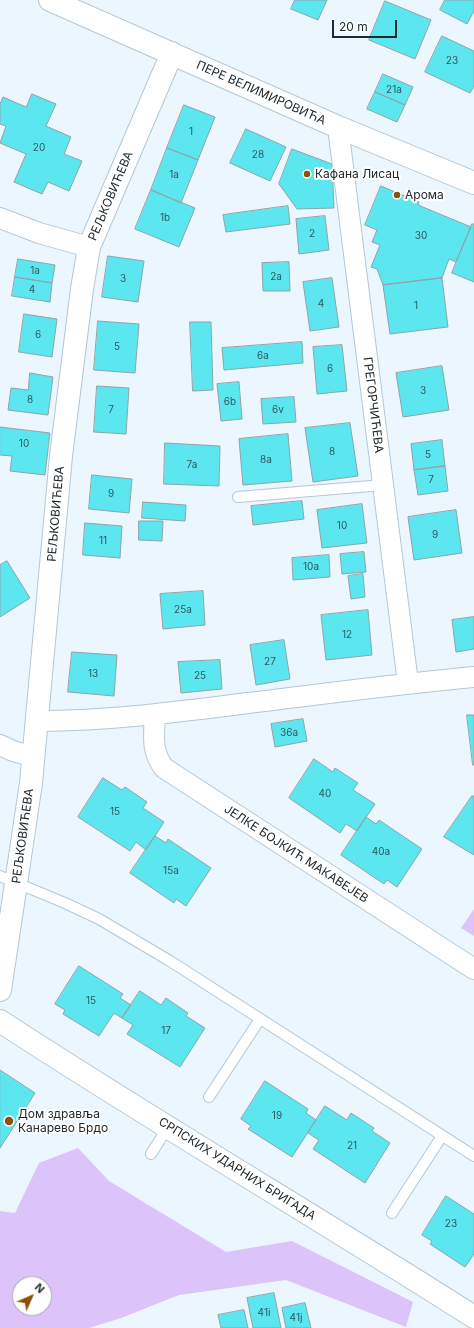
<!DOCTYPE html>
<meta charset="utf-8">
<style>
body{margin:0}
#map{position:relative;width:474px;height:1328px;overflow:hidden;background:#ebf6fe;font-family:Inter,sans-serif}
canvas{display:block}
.north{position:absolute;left:12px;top:1276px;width:40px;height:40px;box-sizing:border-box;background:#fff;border:1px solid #a6a9ab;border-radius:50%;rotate:45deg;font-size:11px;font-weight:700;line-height:16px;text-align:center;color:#21292d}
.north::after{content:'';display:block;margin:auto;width:14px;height:18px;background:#8a5205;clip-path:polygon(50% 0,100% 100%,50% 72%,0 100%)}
.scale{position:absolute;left:332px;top:20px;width:65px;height:18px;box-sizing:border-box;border:2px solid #21292d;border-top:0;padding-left:5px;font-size:12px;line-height:14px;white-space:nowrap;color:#21292d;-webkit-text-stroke:3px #fff;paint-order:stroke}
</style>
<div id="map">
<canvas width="474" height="1328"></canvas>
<div class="north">N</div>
<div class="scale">20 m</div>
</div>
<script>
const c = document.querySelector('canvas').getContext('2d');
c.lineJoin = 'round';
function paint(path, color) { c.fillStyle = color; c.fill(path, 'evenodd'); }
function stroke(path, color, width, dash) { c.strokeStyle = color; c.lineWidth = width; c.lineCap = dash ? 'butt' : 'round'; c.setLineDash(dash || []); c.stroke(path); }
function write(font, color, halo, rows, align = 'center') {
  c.font = font + ' Inter,sans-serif'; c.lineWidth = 4; c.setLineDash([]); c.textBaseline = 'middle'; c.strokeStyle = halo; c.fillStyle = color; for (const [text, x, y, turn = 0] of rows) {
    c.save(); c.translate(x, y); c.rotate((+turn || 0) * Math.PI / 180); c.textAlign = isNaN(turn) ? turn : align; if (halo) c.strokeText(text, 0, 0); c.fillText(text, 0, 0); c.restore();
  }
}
paint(new Path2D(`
 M474 909V936L461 928Z
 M78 1148 109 1181 226 1252 292 1241 413 1302 406 1327 286 1280 179 1295 121 1318 89 1328H0V1211L15 1213 39 1163ZM20 1284H44V1308H20Z`), '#dcc3fa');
const building = new Path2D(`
 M295 0H327L318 20 291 9Z
 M445 0H474V11L467 24 440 10Z
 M385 1 431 20 415 59 369 40Z
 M442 36 474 51V86L470 93 425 72Z
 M383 74 413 87 405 105 375 92Z
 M375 92 405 105 397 122 367 109Z
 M32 94 56 104 46 126 71 137 64 154 82 161 69 191 48 182 42 194 14 182 26 154 0 143 6 126 0 124V104L3 97 26 107Z
 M184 105 215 117 198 160 167 148Z
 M246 129 286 147 270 181 230 163Z
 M167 148 198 160 181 203 151 190Z
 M292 149 332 164 334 208 297 209 279 184Z
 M381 186 419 202 418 205 471 227 456 262 449 259 442 278 383 285 377 269 371 267 380 245 372 242 377 230 365 225Z
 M151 190 195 208 179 247 135 229Z
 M288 206 290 224 226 232 223 215Z
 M325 216 329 250 299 254 296 219Z
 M472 224H474V282L452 273Z
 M108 256 144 261 138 302 102 297Z
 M18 259 55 265 52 283 15 277Z
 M289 262 290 291H263L262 263Z
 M15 277 52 283 50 302 12 296Z
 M332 278 339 327 310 331 303 282Z
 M442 278 448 327 390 334 383 285Z
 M24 314 57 319 52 357 19 352Z
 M98 321 139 324 135 373 94 370Z
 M190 322H211L213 390 193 391Z
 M302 342 303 363 224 370 222 348Z
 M342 345 347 391 317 394 313 347Z
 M442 366 449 410 403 417 396 373Z
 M30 373 53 377 48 415 8 410 11 388 28 390Z
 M239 382 242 419 221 421 217 384Z
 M97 386 129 388 126 434 94 432Z
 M294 397 296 422 263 424 261 399Z
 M350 423 358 476 313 482 305 428Z
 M0 427 50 433 45 475 10 471 12 456 0 455Z
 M288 434 292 481 243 485 239 439Z
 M442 440 445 466 414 470 411 444Z
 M165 443 220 446 219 486 164 484Z
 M445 466 448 491 418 495 414 470Z
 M92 475 132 479 129 513 89 509Z
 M302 501 304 519 253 525 251 506Z
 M143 502 186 505 185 521 142 518Z
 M362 504 367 543 322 548 317 510Z
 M456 510 462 553 414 560 408 517Z
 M139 521H163L162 541 139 540Z
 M85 523 122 526 120 558 83 555Z
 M364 552 366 572 342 574 340 554Z
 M329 555 330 577 293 580 292 558Z
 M7 561 30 598 0 617V565Z
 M363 574 365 597 351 599 348 576Z
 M203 591 205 625 163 629 160 594Z
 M368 610 372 655 326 660 321 615Z
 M474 617V649L456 652 452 620Z
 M284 640 290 679 256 685 250 645Z
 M72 652 117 655 114 696 68 692Z
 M220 660 222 689 181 693 178 662Z
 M467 715H474V765H473Z
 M303 719 307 741 275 747 271 724Z
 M314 759 333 772 335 768 358 783 353 790 375 804 357 831 346 824 340 833 289 798Z
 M103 778 122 790 125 787 147 802 143 808 164 822 146 850 136 842 130 851 78 817Z
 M472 796H474V855L444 837Z
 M366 817 376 824 379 820 422 849 397 887 387 880 384 884 341 855Z
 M155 836 166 843 168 839 211 868 186 906 176 899 174 903 130 873Z
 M79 966 123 994 120 998 131 1005 122 1018 114 1013 99 1036 63 1014 65 1010 55 1004Z
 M140 991 161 1005 166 998 188 1013 186 1016 205 1028 180 1067 127 1034 133 1025 122 1018Z
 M0 1070 35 1093 0 1148Z
 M265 1081 308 1109 306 1113 316 1120 292 1157 248 1129 251 1126 241 1119Z
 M325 1106 347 1120 351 1113 374 1128 372 1131 390 1143 365 1183 313 1149 319 1140 308 1133Z
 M446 1196 474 1214V1254L465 1267 430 1244 432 1241 422 1235Z
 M274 1293 281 1328H253L247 1298Z
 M305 1303 311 1328H286L282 1308Z
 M244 1310 248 1328H221L218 1315Z`);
paint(building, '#5ce6f0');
stroke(building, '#8da5a7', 1);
const lane = new Path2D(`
 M238 497 383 485
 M0 876 65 903 99 919 170 961 474 1156
 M209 1097 260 1019
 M151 1154 168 1127
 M392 1213 442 1136`);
const street = new Path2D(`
 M338 127 408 683
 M0 218 39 233 89 247
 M155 715C154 736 151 751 164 768L474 969
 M36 721C108 721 178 712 248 703 323 694 398 684 474 677
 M0 745 13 751 34 757`);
const secondary = new Path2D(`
 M50 0 338 127 474 183
 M0 990 31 783 61 456 82 289 89 247 172 53
 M0 1021C156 1123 317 1217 474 1317`);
stroke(lane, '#b4c7d4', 12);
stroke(street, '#b4c7d4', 22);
stroke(secondary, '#b4c7d4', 24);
stroke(lane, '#fff', 10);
stroke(street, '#fff', 20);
stroke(secondary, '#fff', 22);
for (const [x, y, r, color] of [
 [307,174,4,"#8a5205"],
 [397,195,4,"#8a5205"],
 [9,1121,5,"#8a5205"]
]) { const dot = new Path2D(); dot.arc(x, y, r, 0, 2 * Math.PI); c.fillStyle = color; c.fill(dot); stroke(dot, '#fff', 1.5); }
write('10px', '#30585e', null, [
 ["23",452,61],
 ["21a",394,90],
 ["1",191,132],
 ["20",39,148],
 ["28",258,155],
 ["1a",174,175],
 ["1b",165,218],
 ["2",312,234],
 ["30",421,236],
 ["1a",35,271],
 ["2a",276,277],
 ["3",123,279],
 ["4",32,290],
 ["4",321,304],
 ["1",416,306],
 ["6",38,335],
 ["5",117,347],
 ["6a",263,356],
 ["6",330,369],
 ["3",423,391],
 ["8",30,400],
 ["6b",230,402],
 ["7",111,410],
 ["6v",278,410],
 ["10",24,444],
 ["8",332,452],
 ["5",428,455],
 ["8a",266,460],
 ["7a",192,465],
 ["7",431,480],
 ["9",111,494],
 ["10",342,526],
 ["9",435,535],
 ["11",103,541],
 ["10a",311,567],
 ["25a",183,610],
 ["12",347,635],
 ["27",270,662],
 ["13",93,674],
 ["25",200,676],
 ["36a",289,733],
 ["40",325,794],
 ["15",115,812],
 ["40a",381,852],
 ["15a",171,871],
 ["15",91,1001],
 ["17",166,1031],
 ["19",277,1116],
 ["21",352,1146],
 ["23",451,1224],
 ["41i",264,1313],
 ["41j",296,1318]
]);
write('12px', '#21292d', '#fff', [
 ["ПЕРЕ ВЕЛИМИРОВИЋА",261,93,24],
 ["РЕЉКОВИЋЕВА",111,196,-67],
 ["ГРЕГОРЧИЋЕВА",373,405,83],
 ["РЕЉКОВИЋЕВА",56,514,-85],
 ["РЕЉКОВИЋЕВА",23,836,-82],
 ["ЈЕЛКЕ БОЈКИЋ МАКАВЕЈЕВ",296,854,33],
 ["СРПСКИХ УДАРНИХ БРИГАДА",237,1169,32]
]);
write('12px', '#21292d', '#fff', [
 ["Кафана Лисац",315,174],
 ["Арома",405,195],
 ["Дом здравља",18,1114],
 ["Канарево Брдо",18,1128]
], 'left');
</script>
